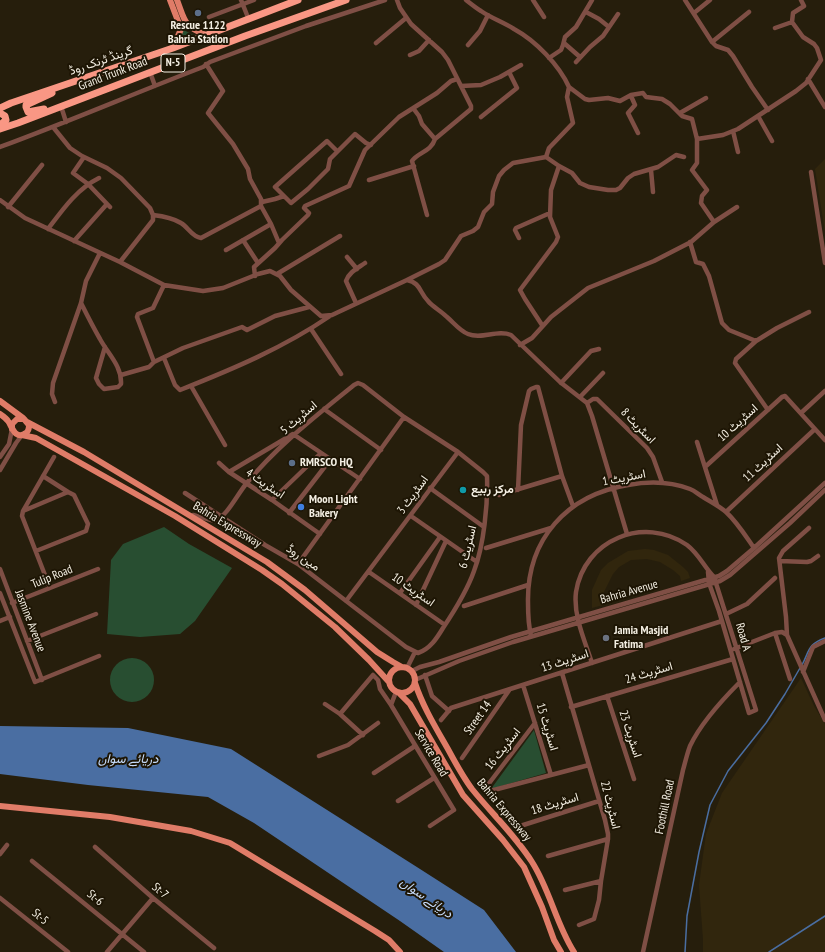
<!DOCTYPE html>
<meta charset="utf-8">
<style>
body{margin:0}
canvas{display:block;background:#261e0c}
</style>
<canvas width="825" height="952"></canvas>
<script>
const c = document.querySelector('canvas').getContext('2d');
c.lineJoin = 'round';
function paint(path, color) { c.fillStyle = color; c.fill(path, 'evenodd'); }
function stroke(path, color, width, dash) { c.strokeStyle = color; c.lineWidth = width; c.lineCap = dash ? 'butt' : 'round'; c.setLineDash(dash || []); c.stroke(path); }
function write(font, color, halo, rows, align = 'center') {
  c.font = font + ' "PT Sans Narrow",Vazirmatn,sans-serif'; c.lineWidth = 4; c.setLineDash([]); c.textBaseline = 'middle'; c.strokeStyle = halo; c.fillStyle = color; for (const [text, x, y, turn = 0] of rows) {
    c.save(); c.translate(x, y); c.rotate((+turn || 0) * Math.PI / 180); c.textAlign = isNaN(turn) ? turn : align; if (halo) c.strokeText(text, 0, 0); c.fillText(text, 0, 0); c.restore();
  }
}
paint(new Path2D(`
 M825 159V232L815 169Z
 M645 549 654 550 668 555 683 567 688 572 690 578 681 581 680 576 673 570 660 562 647 559 631 560 619 567 613 574 603 594V605L592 608V590L601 570 608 563 628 551Z
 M801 678 814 706 825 724V952H703V939L699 885 706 834 722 793Z`), '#31260d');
paint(new Path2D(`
 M182 29 193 35 179 41Z
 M164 527 189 544 232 568 195 621 180 634 140 637 107 634 111 560 123 544Z
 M110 680a22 22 0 1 1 44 0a22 22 0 1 1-44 0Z
 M534 730 546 773 491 789Z`), '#284e31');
paint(new Path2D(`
 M0 726 128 728 231 749 420 869 484 910 516 952H444L400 921 254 823 208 797 88 785 0 774Z`), '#4a6ea2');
stroke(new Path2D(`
 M802 665C810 650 807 645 825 638
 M685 952 687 916 699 852 710 805 728 771 766 723 785 694 800 668
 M769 952 825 916`), '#4a6ea2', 1.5);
stroke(new Path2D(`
 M241 0 249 20
 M397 0 400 8 411 24 442 52 448 60 471 106V109L435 139C431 152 418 152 412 161L427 215
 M466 0C471 4 476 8 481 11 491 18 503 22 514 29 536 41 559 65 569 87L567 97 573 123 549 148 546 157
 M533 0 544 17
 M685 0 712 42 716 46 728 50 733 56 752 87 768 110
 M586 12 599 19 609 27
 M694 13 710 0
 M209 17 254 0
 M775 28 792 22
 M712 42 749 12
 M376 43 406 18
 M564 43 580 57
 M468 45 480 31 488 15
 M410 55 419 51 429 40
 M549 58 561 50 563 45 565 37 576 27 592 0
 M576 62 590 47 603 36 618 14
 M206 64 223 91 208 113 233 144 248 169 250 179 261 199V206L271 224
 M150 72 155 86
 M808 79 825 107
 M461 86 481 85 500 77 521 65
 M569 87 585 99 589 100 608 98 620 101 631 95 643 93 646 97 662 99 670 104 682 116 692 119 697 139V163L692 170 707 190 702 196 701 203 714 222
 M631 96 635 105 628 113 638 133
 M61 106 66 122
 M413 108 419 116 422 124 435 139
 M680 113 706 98
 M758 116 772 141
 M481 117 517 88 509 72
 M53 127 70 148 82 156 107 168 121 178 150 208 153 215V220L120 262
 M733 131 738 152
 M697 139 723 135 738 129 796 91 806 83 821 60 817 48 814 44 803 37 792 22 793 13 804 6 801 0
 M0 147C68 122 135 93 203 67L210 62 306 26 385 0
 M337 151 327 141 275 187 291 203 308 189 328 169 330 159 355 134 366 143 371 145
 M84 157 73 173 88 184 110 207
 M651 170 653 192
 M811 172 825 263
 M369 180 414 166
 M0 200 25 218 120 262 164 285 203 291 223 288 258 274 270 271 280 276 291 290 321 316 332 315 407 280C421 283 419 292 428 301 433 307 441 311 447 317 454 323 460 331 468 334 482 340 497 329 511 335L560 382 587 403 592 416 627 534
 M262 202 275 199 284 196
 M8 207 42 165
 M153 215C162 216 173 218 181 223 188 227 192 237 201 238L261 206
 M48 229C63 209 77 189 99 178
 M519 238 515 230 516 228 550 213
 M243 240 258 263
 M74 241 107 204
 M690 242 696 262 703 264 709 276 722 323 729 330 756 341
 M226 250 271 224 279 243
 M347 257 357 269
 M277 274 340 236
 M255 276 254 267 275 248 282 240 308 215 309 213 304 208 305 206 349 186 365 150 399 117 437 93 451 81 457 79
 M407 280 439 264 445 260 461 236 473 231 478 227 484 212 492 204 493 192 499 176 504 170 513 163 546 157 559 166 572 173 580 183 589 187 608 190H616L620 188 628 178 634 174 658 167 676 155 684 157
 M81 303C87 315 93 327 100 339 108 354 122 366 121 384L118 387 104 389 99 384 96 378 105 347
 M356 303 346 281C349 272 358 268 365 263
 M542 325 525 299 520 290 556 242 558 237 550 217 551 190 559 166
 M311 329 341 374
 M520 345 532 338 551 317 588 288 654 261 691 242 714 222 737 207
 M164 358 175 385 180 390C233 369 283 348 330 316
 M154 362 137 317 138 314 153 308 164 285
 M121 375 149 367 154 362 183 348 242 327 247 330 275 316 309 307
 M561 383 591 351 599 349
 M191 386 225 445
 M580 397 603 373
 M55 402 52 394 53 383 81 303 86 281 100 253
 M587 403 593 399H597L647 448 653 457 662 482
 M324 409 381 450
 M768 410 735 363 736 359 756 341 777 328 809 312
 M801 413 825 391
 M697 442 717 505
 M0 457 9 444 12 429
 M219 463 229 472 272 500 320 534
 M705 467 782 397 785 396 825 440
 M0 470 16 443 22 435
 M229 472 293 434 360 479
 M43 476 68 492
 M430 488 484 527
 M518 490 521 425 529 391 531 389 536 387H538L562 476 573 506
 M185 493 265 545 298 564 406 647 418 653C430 649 437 638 443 628 455 610 467 591 474 571 484 545 488 503 487 476L483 472 458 452 404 417 363 385 358 383 354 385C316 416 277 446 246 484 237 495 227 516 215 521L193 515
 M499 495 562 476
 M272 500 321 453
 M23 511 54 457
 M726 512 815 429
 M289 513 330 460
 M411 516 477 562
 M809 528 783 551 779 558 786 617 787 635 825 720
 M486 548 551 528
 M36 551 86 531 88 524 74 495 68 492 23 511 22 516 50 588
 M780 561 807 562 811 561 818 556
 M298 564 404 417
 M0 569 42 680
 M369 572 445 625
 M0 593 35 682 99 656
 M400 593 440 537
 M346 601 458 452
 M12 603 98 569
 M416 605 446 541
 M464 606 528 585
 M726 614 747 604 775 578
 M0 621 10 617
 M775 633 790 679
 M531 635C528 624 528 613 528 602 527 539 567 495 628 485 649 481 669 481 690 489 695 491 699 495 703 497 711 502 719 506 726 512 737 522 745 535 754 548
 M27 641 96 614
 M734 649 775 633 782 632 787 635
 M592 663C585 641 573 616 576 592 584 540 644 515 687 545 699 554 704 567 714 577L756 710 749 713 719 611 709 583 708 572
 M407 668 415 652
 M412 671 420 667 439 662 511 637 719 576 727 571 754 548 825 483
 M803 672 813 647 825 641
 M562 673 605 820 608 834V839L601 881 599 900 594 919 579 925
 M425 675 432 696 449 711
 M415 680 459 661 513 642 720 581 730 575 790 523 825 490
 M523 685 551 775
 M396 692 391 705 454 810 430 826
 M607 696 634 779
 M325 704 340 714 363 735
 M571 707 733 659
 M340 714 373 675 378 680 380 689 391 705
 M441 720 451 708 722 621
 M535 723 487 786 490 791 589 765
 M319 756 348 745 378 723
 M462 758 510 689
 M374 773 415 746
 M398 801 434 778
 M517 827 599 801
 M95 847 153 898 214 948
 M0 854 7 845
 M548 856 608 839
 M32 861 144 952
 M565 890 601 881
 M0 898 68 952
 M107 952 153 898
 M643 952 683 770C685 763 687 754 690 746 701 723 722 700 740 682`), '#7f4f45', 4.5);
stroke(new Path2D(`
 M170 0 181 29 173 48
 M177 0C185 21 183 26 206 35
 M0 401 23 418
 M0 414C3 416 6 418 8 421 12 426 15 441 26 433 29 431 29 428 29 425L24 419H17L12 424V429
 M27 422 84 452 267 562 305 590 377 652 393 662 402 667
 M22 435 36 438 175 516 262 570 282 584 335 627 369 660 389 682
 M389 680a13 13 0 1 1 26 0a13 13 0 1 1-26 0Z
 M415 683C423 707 436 728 449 751 456 764 463 777 472 789 492 814 515 835 532 862 550 890 556 924 574 952
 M399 693 410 704 463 795 503 840 524 867 542 907 554 940 561 952
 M0 806 110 817 191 831 230 843 375 931 389 940 400 952`), '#e07c68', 6);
stroke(new Path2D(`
 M0 108 11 103 173 48 298 0
 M44 109 28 112 26 107V105L52 93
 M0 113 5 116 6 120 0 125
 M0 129 18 123 245 36 346 0`), '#f99784', 7);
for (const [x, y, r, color] of [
 [198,13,4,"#5c6f8a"],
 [292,463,4,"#5c6f8a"],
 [463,490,4,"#0f9aa8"],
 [301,507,4,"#3f7fe0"],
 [606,638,4,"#6b7280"]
]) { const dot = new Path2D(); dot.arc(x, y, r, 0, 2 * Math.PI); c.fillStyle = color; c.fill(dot); stroke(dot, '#1d1504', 1.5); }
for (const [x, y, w] of [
 [173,63,24]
]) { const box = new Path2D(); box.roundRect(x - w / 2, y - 9, w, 18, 3); c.fillStyle = '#1d1504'; c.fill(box); stroke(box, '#f4efe3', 1); }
write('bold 11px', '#f4efe3', null, [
 ["N-5",173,63]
]);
write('bold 12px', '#f4efe3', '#1d1504', [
 ["Rescue 1122",198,26,"center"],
 ["Bahria Station",198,40,"center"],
 ["RMRSCO HQ",300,463],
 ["مرکز ربیع",471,490],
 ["Moon Light",309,500],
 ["Bakery",309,514],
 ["Jamia Masjid",614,631],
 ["Fatima",614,645]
], 'left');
write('12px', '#f4efe3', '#1d1504', [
 ["گرینڈ ٹرنک روڈ",101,61,-19],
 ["Grand Trunk Road",113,74,-21],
 ["اسٹریٹ 5",299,418,-41],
 ["اسٹریٹ 10",738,423,-42],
 ["اسٹریٹ 8",638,426,46],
 ["اسٹریٹ 11",763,463,-43],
 ["اسٹریٹ 1",624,478,-11],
 ["اسٹریٹ 4",265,484,34],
 ["اسٹریٹ 3",413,495,-54],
 ["Bahria Expressway",227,525,31],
 ["اسٹریٹ 6",468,547,-77],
 ["مین روڈ",303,558,34],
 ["Tulip Road",52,577,-22],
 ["اسٹریٹ 10",413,590,35],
 ["Bahria Avenue",629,592,-16],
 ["Jasmine Avenue",30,621,69],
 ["Road A",743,637,74],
 ["اسٹریٹ 13",565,661,-18],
 ["اسٹریٹ 24",649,673,-17],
 ["Street 14",478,718,-55],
 ["اسٹریٹ 15",547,727,73],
 ["اسٹریٹ 23",630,734,72],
 ["اسٹریٹ 16",503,749,-52],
 ["Service Road",431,753,59],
 ["اسٹریٹ 18",555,804,-17],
 ["اسٹریٹ 22",610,805,76],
 ["Foothill Road",665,807,-78],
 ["Bahria Expressway",504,810,50],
 ["St-7",160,891,40],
 ["St-6",95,898,39],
 ["St-5",40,917,39]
]);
write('italic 13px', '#c5daf9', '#1d1504', [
 ["دریائے سواں",128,759],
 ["دریائے سواں",426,898,35]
]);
</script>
